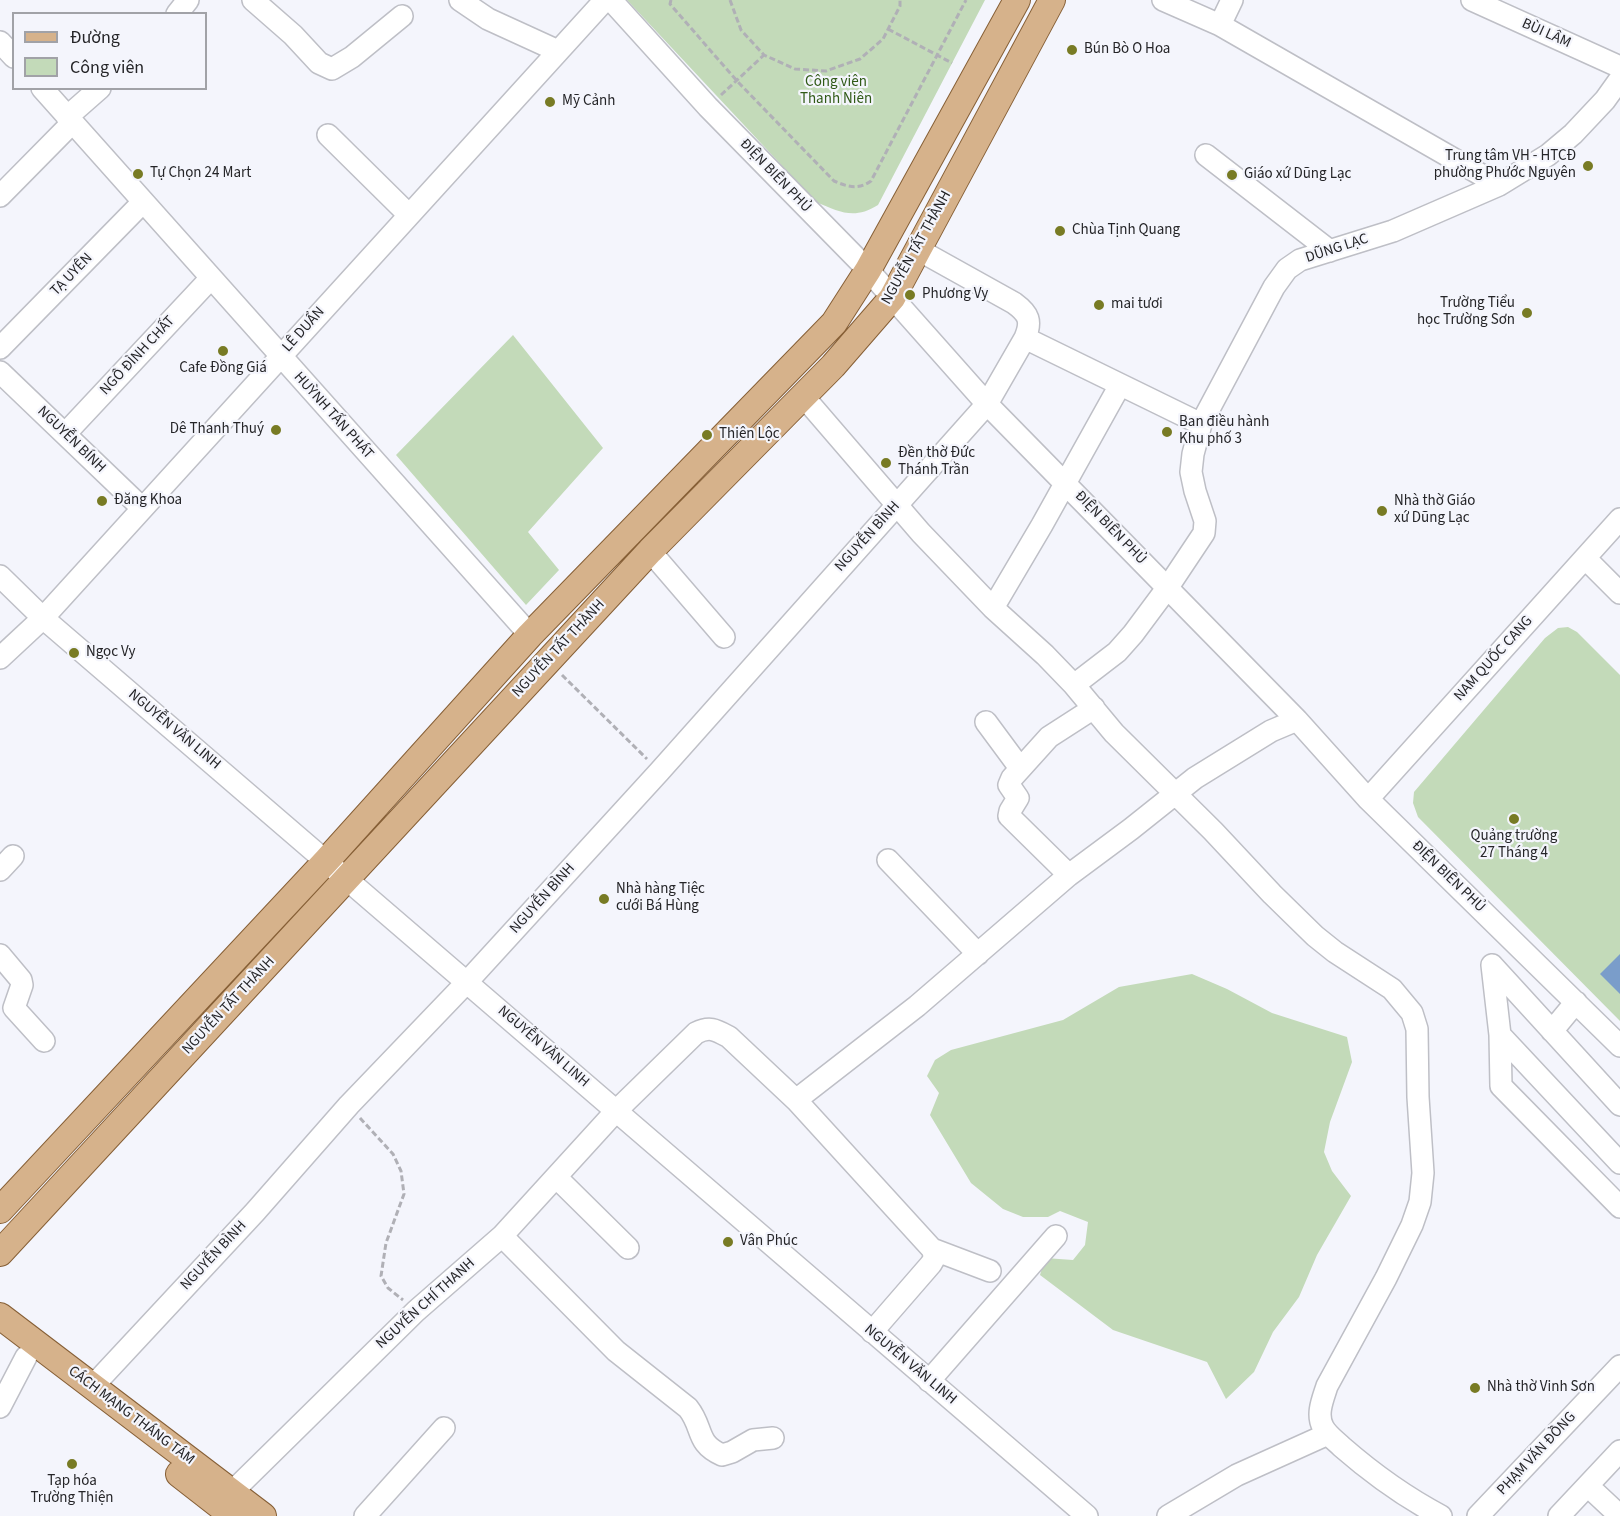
<!DOCTYPE html>
<meta charset="utf-8">
<style>
body{margin:0}
#map{position:relative;width:1620px;height:1516px;overflow:hidden;background:#f4f5fc;font-family:"Source Sans 3",sans-serif}
canvas{display:block}
.legend{position:absolute;left:12px;top:12px;width:195px;height:78px;box-sizing:border-box;background:#f4f5fc;border:2px solid #a1a2a7;margin:0;padding:8px 10px;list-style:none;font-size:18px;color:#252528}
.legend li{display:flex;align-items:center;gap:12px;height:30px}
.legend b{width:30px;border:2px solid #a1a2a7}
</style>
<div id="map">
<canvas width="1620" height="1516"></canvas>
<ul class="legend">
<li><b style="height:8px;background:#d6b28b"></b>Đường</li>
<li><b style="height:16px;background:#c3dab9"></b>Công viên</li>
</ul>
</div>
<script>
const c = document.querySelector('canvas').getContext('2d');
c.lineJoin = 'round';
function paint(path, color) { c.fillStyle = color; c.fill(path, 'evenodd'); }
function stroke(path, color, width, dash) { c.strokeStyle = color; c.lineWidth = width; c.lineCap = dash ? 'butt' : 'round'; c.setLineDash(dash || []); c.stroke(path); }
function write(font, color, halo, rows, align = 'center') {
  c.font = font + ' "Source Sans 3",sans-serif'; c.lineWidth = 4.5; c.setLineDash([]); c.textBaseline = 'middle'; c.strokeStyle = halo; c.fillStyle = color; for (const [text, x, y, turn = 0] of rows) {
    c.save(); c.translate(x, y); c.rotate((+turn || 0) * Math.PI / 180); c.textAlign = isNaN(turn) ? turn : align; if (halo) c.strokeText(text, 0, 0); c.fillText(text, 0, 0); c.restore();
  }
}
paint(new Path2D(`
 M627 0H985L878 205C854 220 840 212 816 202Z
 M513 335 603 448 528 532 559 570 526 605 396 455Z
 M1568 627 1577 632 1620 675V1021L1418 817 1413 803 1414 792 1545 638 1558 628Z
 M1192 974 1227 989 1272 1013 1347 1037 1352 1062 1330 1122 1324 1152 1332 1171 1351 1196 1317 1255 1299 1297 1273 1332 1254 1372 1226 1399 1207 1362 1113 1330 1040 1275 1045 1258 1073 1260 1085 1245 1088 1222 1060 1211 1048 1217H1023L1003 1209 971 1183 930 1115 939 1093 927 1076 935 1060 951 1050 1063 1020 1119 987Z`), '#c3dab9');
paint(new Path2D(`
 M1620 954V994L1600 974Z`), '#7a9dca');
const minor = new Path2D(`
 M253 0 293 35 319 63 332 69 352 57 402 16
 M460 0 488 19 558 51
 M611 0 708 107 868 270 987 404 1297 720 1368 799 1620 1046
 M1163 0 1220 25 1499 185
 M1472 0 1620 67
 M177 14 188 0
 M1220 25 1232 0
 M0 42 14 57
 M42 88 530 635
 M67 117 100 88
 M328 135 409 215
 M1206 155 1330 251
 M0 196 72 123
 M1025 338 1201 424
 M0 348 143 202
 M0 372 142 508
 M803 396 921 533 993 608 1045 655 1074 685 1114 733 1213 831 1272 894 1315 936 1335 952 1392 989 1412 1013 1417 1029 1418 1097 1423 1173 1420 1202 1412 1225 1386 1278 1327 1386C1323 1399 1316 1414 1323 1427 1327 1435 1336 1441 1342 1447 1373 1474 1405 1497 1441 1516
 M65 434 211 278
 M650 551 724 637
 M1586 559 1620 593
 M0 576 43 618C392 916 738 1218 1087 1516
 M993 608 1042 525 1120 385
 M0 658 43 618 605 0
 M1074 685 1117 652 1133 634 1168 587 1204 533 1205 521 1195 491 1191 472 1193 454 1201 424 1274 287 1287 269 1300 260 1393 231 1499 185 1548 155 1573 134 1605 100 1620 79
 M986 722 1020 768
 M1368 799 1620 519
 M888 860 978 954
 M0 870 13 856
 M1069 875 1009 816 1010 811 1018 798 1009 785 1012 778 1049 737 1094 708
 M0 955 21 980 22 985 14 1008 44 1041
 M1492 965 1500 1035 1501 1086 1620 1207
 M1492 965 1620 1105
 M1552 1031 1576 1002
 M1500 1035 1620 1163
 M796 1100 917 1006 1069 875 1131 829 1195 778 1271 731 1297 720
 M556 1177 628 1248
 M502 1236 616 1351 688 1408C704 1428 695 1443 722 1455L732 1452 753 1440 773 1438
 M872 1332 931 1264 935 1257 932 1249
 M929 1381 1056 1236
 M92 1387 255 1212 349 1105 467 982 659 772 987 404 1025 338C1032 321 1029 314 1014 303L917 249
 M0 1407 26 1357
 M1588 1486 1620 1516
 M232 1492 416 1311 502 1236 616 1111 696 1033C710 1026 716 1030 729 1037L796 1100 932 1249 990 1271
 M365 1516 444 1428
 M1168 1516 1237 1475 1328 1434
 M1478 1516 1620 1366
 M1559 1516 1620 1451`);
const major = new Path2D(`
 M0 1210 327 860 530 635 834 323 868 270 1017 0
 M0 1253 650 551 833 366 892 298 1052 0
 M0 1316 263 1516
 M179 1474 233 1516`);
stroke(minor, '#bebfc6', 24);
stroke(major, '#865f36', 28);
stroke(new Path2D(`
 M671 0 670 4 737 81 834 181C848 187 858 190 871 181L966 0
 M730 0 741 30 764 55 795 69 826 71 860 59 883 39 900 6V0
 M888 29 952 63
 M721 95 764 55
 M562 675 647 759
 M360 1118 393 1154 401 1171 404 1194 386 1243 381 1276 388 1288 403 1300`), '#b0b0b6', 3, [6, 3]);
stroke(minor, '#fff', 21);
stroke(major, '#d6b28b', 26);
for (const [x, y, r, color] of [
 [1072,50,6,"#787b24"],
 [550,102,6,"#787b24"],
 [1588,166,6,"#787b24"],
 [138,174,6,"#787b24"],
 [1232,175,6,"#787b24"],
 [1060,231,6,"#787b24"],
 [910,295,6,"#787b24"],
 [1099,305,6,"#787b24"],
 [1527,313,6,"#787b24"],
 [223,351,6,"#787b24"],
 [276,430,6,"#787b24"],
 [1167,432,6,"#787b24"],
 [707,435,6,"#787b24"],
 [886,463,6,"#787b24"],
 [102,501,6,"#787b24"],
 [1382,511,6,"#787b24"],
 [74,653,6,"#787b24"],
 [1514,819,6,"#787b24"],
 [604,899,6,"#787b24"],
 [728,1242,6,"#787b24"],
 [1475,1388,6,"#787b24"],
 [72,1464,6,"#787b24"]
]) { const dot = new Path2D(); dot.arc(x, y, r, 0, 2 * Math.PI); c.fillStyle = color; c.fill(dot); stroke(dot, '#f4f5fc', 2); }
write('15px', '#252528', '#f4f5fc', [
 ["BÙI LÂM",1546,34,24],
 ["ĐIỆN BIÊN PHỦ",775,176,46],
 ["NGUYỄN TẤT THÀNH",917,248,-61],
 ["DŨNG LẠC",1337,249,-18],
 ["TẠ UYÊN",72,275,-46],
 ["LÊ DUẨN",304,330,-48],
 ["NGÔ ĐÌNH CHẤT",138,356,-47],
 ["HUỲNH TẤN PHÁT",333,416,48],
 ["NGUYỄN BÍNH",71,440,44],
 ["ĐIỆN BIÊN PHỦ",1110,528,46],
 ["NGUYỄN BÌNH",868,537,-48],
 ["NGUYỄN TẤT THÀNH",559,649,-47],
 ["NAM QUỐC CANG",1494,659,-48],
 ["NGUYỄN VĂN LINH",174,730,40],
 ["ĐIỆN BIÊN PHỦ",1448,877,44],
 ["NGUYỄN BÌNH",543,899,-48],
 ["NGUYỄN TẤT THÀNH",229,1006,-47],
 ["NGUYỄN VĂN LINH",543,1047,41],
 ["NGUYỄN BÌNH",214,1256,-47],
 ["NGUYỄN CHÍ THANH",426,1304,-42],
 ["NGUYỄN VĂN LINH",910,1365,40],
 ["CÁCH MẠNG THÁNG TÁM",131,1416,37],
 ["PHẠM VĂN ĐỒNG",1537,1454,-47]
]);
write('15px', '#252528', '#f4f5fc', [
 ["Bún Bò O Hoa",1084,50],
 ["Mỹ Cảnh",562,102],
 ["Trung tâm VH - HTCĐ",1576,157,"right"],
 ["phường Phước Nguyên",1576,174,"right"],
 ["Tự Chọn 24 Mart",150,174],
 ["Giáo xứ Dũng Lạc",1244,175],
 ["Chùa Tịnh Quang",1072,231],
 ["Phương Vy",922,295],
 ["Trường Tiểu",1515,304,"right"],
 ["học Trường Sơn",1515,321,"right"],
 ["mai tươi",1111,305],
 ["Cafe Đồng Giá",223,369,"center"],
 ["Ban điều hành",1179,423],
 ["Khu phố 3",1179,440],
 ["Dê Thanh Thuý",264,430,"right"],
 ["Thiên Lộc",719,435],
 ["Đền thờ Đức",898,454],
 ["Thánh Trần",898,471],
 ["Đăng Khoa",114,501],
 ["Nhà thờ Giáo",1394,502],
 ["xứ Dũng Lạc",1394,519],
 ["Ngọc Vy",86,653],
 ["Quảng trường",1514,837,"center"],
 ["27 Tháng 4",1514,854,"center"],
 ["Nhà hàng Tiệc",616,890],
 ["cưới Bá Hùng",616,907],
 ["Vân Phúc",740,1242],
 ["Nhà thờ Vinh Sơn",1487,1388],
 ["Tạp hóa",72,1482,"center"],
 ["Trường Thiện",72,1499,"center"]
], 'left');
write('15px', '#305a17', '#f4f5fc', [
 ["Công viên",836,83],
 ["Thanh Niên",836,100]
]);
</script>
